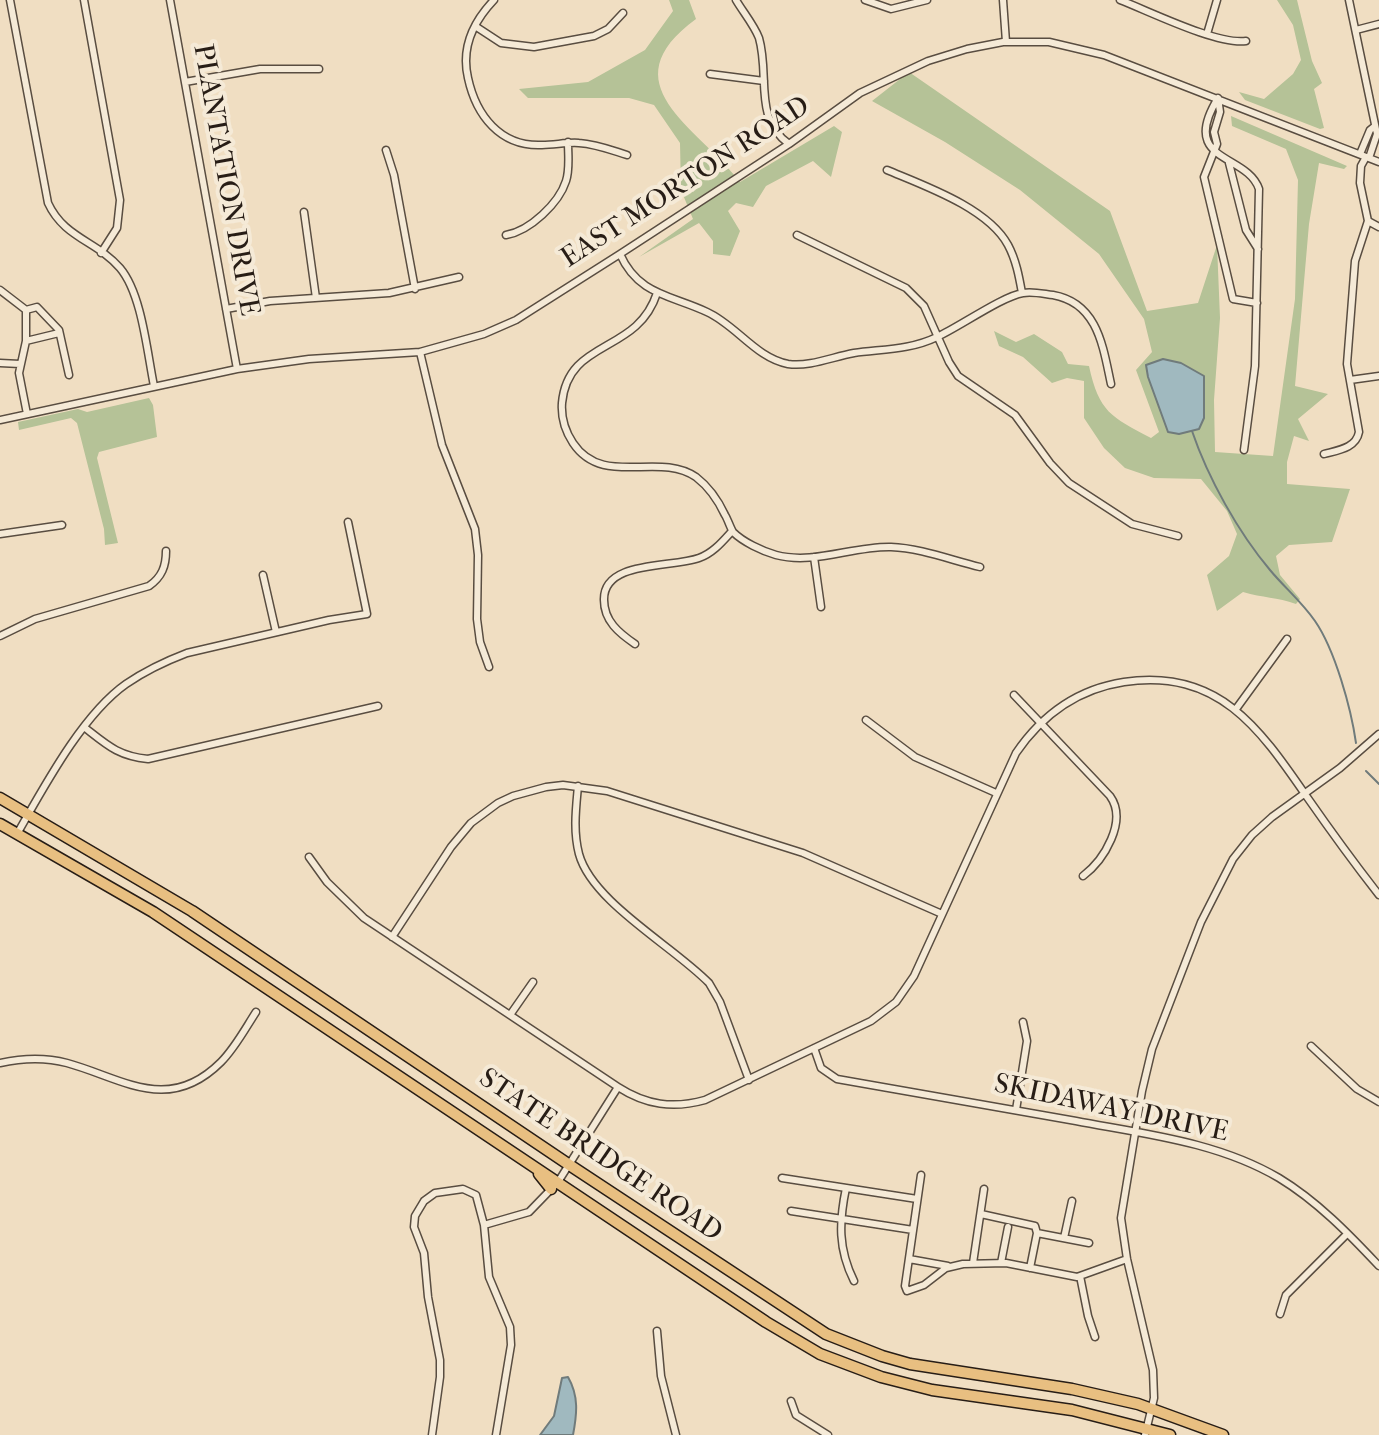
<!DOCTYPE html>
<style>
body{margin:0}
canvas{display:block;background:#f0dec2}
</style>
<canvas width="1379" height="1435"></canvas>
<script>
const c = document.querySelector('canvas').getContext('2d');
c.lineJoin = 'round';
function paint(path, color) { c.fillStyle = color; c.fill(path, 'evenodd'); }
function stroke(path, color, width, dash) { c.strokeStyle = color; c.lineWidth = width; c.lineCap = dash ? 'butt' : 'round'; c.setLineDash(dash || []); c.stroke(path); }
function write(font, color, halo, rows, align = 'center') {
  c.font = font + ' "IM FELL French Canon",serif'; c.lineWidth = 8; c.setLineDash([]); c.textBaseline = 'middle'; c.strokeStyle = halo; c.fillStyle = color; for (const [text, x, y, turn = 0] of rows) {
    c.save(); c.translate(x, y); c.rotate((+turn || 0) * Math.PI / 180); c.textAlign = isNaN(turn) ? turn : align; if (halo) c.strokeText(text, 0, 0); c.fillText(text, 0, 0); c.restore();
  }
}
paint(new Path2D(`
 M669 0H689L696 19C607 84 697 126 740 182L834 126 842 132 831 177 813 161 766 186 753 207 736 203 728 211 740 231 730 256 713 254V241L699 223 639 257 693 219 681 190 680 143 654 105 629 98H528L519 89 588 82 645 50 673 11Z
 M1277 0H1297L1312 61 1322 83 1314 89 1324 128 1320 129 1245 100 1239 92 1264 99 1293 74 1301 60 1293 25Z
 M909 72 1110 211 1147 311 1198 303 1217 245 1220 318 1214 400 1215 452 1273 456 1295 299 1298 180 1286 149 1232 126 1231 116 1347 166 1344 169 1319 163 1309 224 1295 386 1328 394 1298 419 1309 441 1294 436 1287 462V484L1350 489 1332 542 1289 545 1276 556 1280 575 1300 599 1296 604C1277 597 1263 598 1243 592L1217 611 1207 575 1229 556 1237 534 1227 511 1201 479 1154 478 1125 468 1104 448 1084 418V381L1067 378 1052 383 1023 357 999 346 994 331 1016 342 1034 334 1062 352 1068 364 1089 366C1099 412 1111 417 1151 438L1159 432 1136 370 1152 352 1144 319 1099 254 1020 190 945 142 872 101Z
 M149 398 153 405 157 437 99 452 97 458 118 543 105 545 104 529 77 423 71 418 19 430 18 422 78 409 87 412Z`), '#b5c297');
const water = new Path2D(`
 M1163 359 1181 363 1204 376V418L1199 429 1179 434 1168 432 1148 377 1146 365Z
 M568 1377C579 1396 577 1414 573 1435H540L554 1416 562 1378Z`);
paint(water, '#a0b9bf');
stroke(water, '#707b7b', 2);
stroke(new Path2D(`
 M1192 431C1208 478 1238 532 1270 570 1284 587 1302 602 1315 621 1335 650 1351 708 1356 743
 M1366 771 1379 784`), '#707b7b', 2);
const minor = new Path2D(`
 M10 0 48 203C64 238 97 241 120 268 142 294 147 352 154 386
 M84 0 120 200 117 228 101 253
 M170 0 237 369
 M494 0C473 22 461 48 468 78 476 115 500 147 542 145 555 145 567 142 579 143 596 144 611 150 627 155
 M736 0C743 12 754 25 759 38 770 76 753 118 789 144
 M865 0 891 9 927 0
 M1003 0 1006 42
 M1120 0C1149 11 1217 45 1246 41
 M1349 0 1377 134 1369 158
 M475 26 501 43 534 47 594 36 608 29 623 13
 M1356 30 1379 24
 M1207 34 1217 0
 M710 74 764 81
 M185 82 260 69H319
 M1218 98C1178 163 1247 153 1259 189L1255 366 1244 450
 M1218 98 1220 112 1214 132 1217 144 1204 177 1233 299 1257 303
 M386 150 394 175 415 289
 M1360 154 1370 130 1375 126
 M1229 163 1246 230 1258 249
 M887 170C925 186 988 208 1008 245 1016 260 1019 276 1022 293
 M304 212 316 298
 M1368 221 1379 227
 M506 235C530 231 559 203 566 181 570 169 568 155 568 142
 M797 235 906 288 924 306 949 362 958 376 1015 415 1050 463 1069 483 1132 524 1178 536
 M620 254C638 295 671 295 707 312 736 325 756 358 788 364 810 367 832 357 854 353 883 349 910 350 937 337 959 327 1003 296 1023 293 1032 291 1044 294 1053 295 1098 303 1103 347 1111 384
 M0 290 26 310
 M657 293C637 355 568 338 562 403 561 417 565 431 573 443 603 488 658 451 696 477 709 487 718 500 725 515 728 520 730 527 733 532 743 542 762 551 776 555 814 565 852 546 891 547 920 548 951 560 980 567
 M226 309 270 301 389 293 459 277
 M26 310V341L19 373 27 414
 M26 310 37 307 59 330 69 375
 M26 341 59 333
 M420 352 442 445 475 529 478 555 477 619 480 642 489 667
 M0 363 20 364
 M1350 380 1379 376
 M0 420 237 369 309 359 420 352 484 334 516 320 620 254 789 144 860 93 928 61 967 49 1003 42H1049L1104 55 1379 162
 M1324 454C1339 450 1356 448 1359 432L1347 364 1355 261 1368 221 1360 183 1361 166 1366 157
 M0 534 62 525
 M814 557 821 607
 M263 575 276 632
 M0 636 35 619 149 586C162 577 166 566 166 551
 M635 644C619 633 604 621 604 600 603 560 672 568 699 558 713 553 722 542 732 531
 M1014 695 1110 796C1128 821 1104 860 1083 876
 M1236 709 1287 639
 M866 720 915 757 996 793
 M84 727C107 745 118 756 148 759L378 706
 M578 786C576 808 573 831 579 854 592 902 673 946 709 983L720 1002 749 1080
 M17 834C44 787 82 715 126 684 145 671 166 661 187 653L329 620 367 614 348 522
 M309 857 327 882 364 918 618 1087C646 1105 673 1109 705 1100L871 1021 896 1002 914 976 1016 753C1042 715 1078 689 1124 682 1219 668 1260 729 1307 797 1330 830 1354 863 1379 895
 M392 937 451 847 471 823 498 803 513 796 546 787 563 785 607 791 803 853 942 914
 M510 1015 533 982
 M1311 1046 1357 1089 1379 1102
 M814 1048 821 1068 837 1079C917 1093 996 1107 1076 1121 1145 1134 1218 1142 1279 1178 1317 1201 1349 1234 1379 1266
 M0 1063C23 1058 44 1057 67 1063 122 1078 168 1115 221 1062 235 1048 245 1029 256 1012
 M1016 1110 1027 1041 1023 1022
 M921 1175 905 1286 907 1291 924 1285 946 1268 963 1264 1006 1263 1077 1277 1127 1259
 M782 1178 917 1199
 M846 1188C839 1222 838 1249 854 1281
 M791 1211 913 1230
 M981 1214 1035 1226 1037 1233 1030 1268
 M484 1225 489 1277 510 1327 511 1345 496 1435
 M1037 1233 1089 1243
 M1064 1238 1072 1201
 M909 1259 948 1266
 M973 1263 984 1189
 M1001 1263 1008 1227
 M1080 1276 1088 1316 1095 1337
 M1280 1314 1286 1295 1347 1234
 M657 1331 661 1376 676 1435
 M791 1401 796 1415 828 1435
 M432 1435 440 1377V1360L428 1297 424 1253 414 1227 415 1216 424 1201 435 1193 463 1189 476 1195 484 1225 529 1212 558 1182 618 1087
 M1145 1435 1154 1398 1153 1370 1127 1259 1121 1218 1142 1091 1152 1049 1201 922 1233 859 1252 835 1272 817 1340 768 1379 734`);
const trunk = new Path2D(`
 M0 798 192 911 568 1164 826 1334 882 1356 910 1364 1072 1389 1138 1404 1223 1435
 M0 824 153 912 766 1322 820 1354 881 1377 932 1390 1072 1410 1170 1435
 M539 1174 551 1189`);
stroke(minor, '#594d41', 9);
stroke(trunk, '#271d16', 13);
stroke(minor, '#f5ead7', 6);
stroke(trunk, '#e8bf81', 10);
write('28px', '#271d16', '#f5ead7', [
 ["PLANTATION DRIVE",225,180,80],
 ["EAST MORTON ROAD",686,183,-33],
 ["SKIDAWAY DRIVE",1111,1109,12],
 ["STATE BRIDGE ROAD",600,1156,34]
]);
</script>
